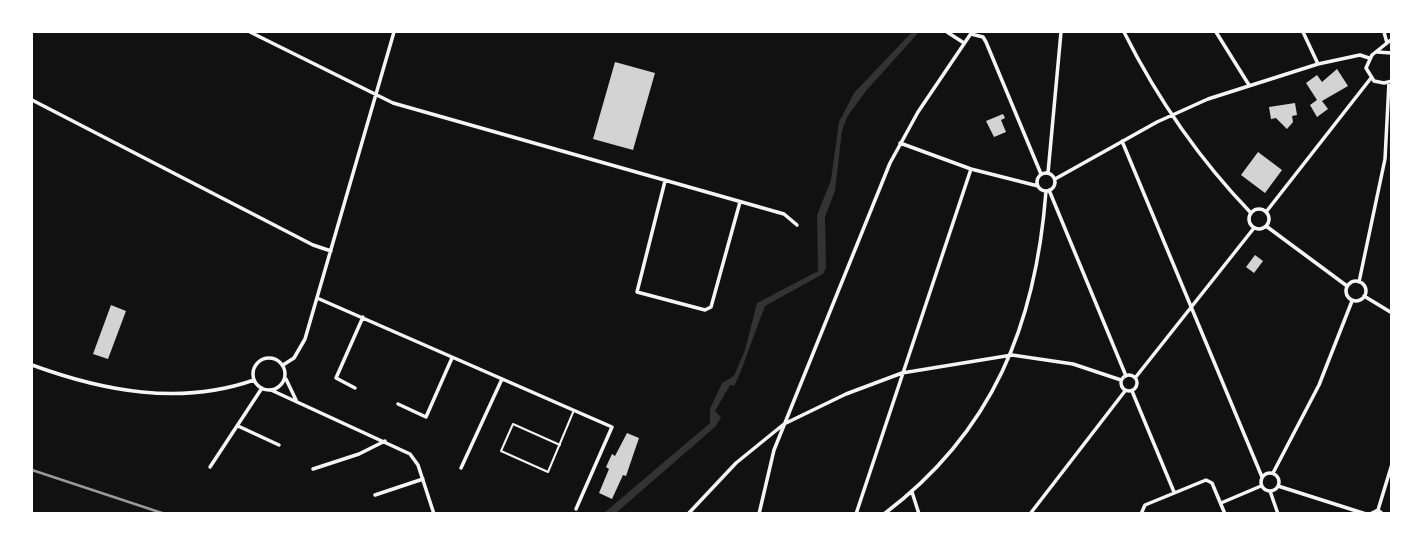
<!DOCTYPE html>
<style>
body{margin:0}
#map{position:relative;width:1423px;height:545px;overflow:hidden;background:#111;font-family:"Exo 2",sans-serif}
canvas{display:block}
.frame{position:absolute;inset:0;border:33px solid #fff;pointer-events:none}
</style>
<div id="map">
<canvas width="1423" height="545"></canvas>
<div class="frame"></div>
</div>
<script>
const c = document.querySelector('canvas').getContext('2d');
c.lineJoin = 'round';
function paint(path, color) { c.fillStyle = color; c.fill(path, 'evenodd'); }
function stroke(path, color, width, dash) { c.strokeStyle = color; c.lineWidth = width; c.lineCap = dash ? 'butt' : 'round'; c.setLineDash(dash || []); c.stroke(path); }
paint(new Path2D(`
 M912 32H919L866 91 847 117 842 131 835 191 825 217 826 268 823 274 765 306 739 376 734 386 730 385 715 411 721 417 716 426 616 513H604L710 423V409L722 383 734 376 745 350 757 303 818 271 817 215 831 180 839 122 854 93Z`), '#333');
paint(new Path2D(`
 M615 62 655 73 633 150 593 139Z
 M1337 69 1348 86 1322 101 1328 109 1317 117 1310 105 1317 100 1306 83 1317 75 1322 82Z
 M1295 103 1297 115 1292 116 1293 122 1287 129 1276 118 1271 119 1269 107Z
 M1003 114 1005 118 1001 120 1006 132 994 137 986 121Z
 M1258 152 1282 170 1265 193 1241 175Z
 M1255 255 1263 261 1254 273 1246 267Z
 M111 305 126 311 108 359 93 354Z
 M627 433 639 438 626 476 623 475 612 499 599 493 609 469 606 467 612 454 615 456Z`), '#d3d3d3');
stroke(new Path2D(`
 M560 445 513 424 501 451 548 472 574 410`), '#f5f5f5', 2);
stroke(new Path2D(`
 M250 32 393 103 784 214 797 225
 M947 32 964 43
 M1124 32C1158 100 1198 158 1251 213
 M1216 32 1249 85
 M1303 32 1318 64
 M1384 32 1387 43
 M971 34 983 37 986 42 1041 174
 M1392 39 1372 55 1366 68 1374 81 1384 83 1392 81
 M1377 52 1392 53
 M32 100 313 245 331 251
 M1122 141 1262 477
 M900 143 971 169 1038 186
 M1037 182a9 9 0 1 1 18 0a9 9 0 1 1-18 0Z
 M1048 173 1061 32
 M1055 179 1157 122 1208 99 1318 64 1360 55 1369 58
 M665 181 637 292 705 310 711 307 740 202
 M1049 190 1126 376
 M1249 219a10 10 0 1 1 20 0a10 10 0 1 1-20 0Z
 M1266 212 1371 78
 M1266 226 1347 286
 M1346 291a10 10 0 1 1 20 0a10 10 0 1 1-20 0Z
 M1359 282 1385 159 1389 82
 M1364 296 1392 313
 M317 298 612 427 576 509
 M253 374a16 16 0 1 1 32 0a16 16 0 1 1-32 0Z
 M32 365C103 391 180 406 254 380
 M283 365 294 358 305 339 394 32
 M1121 383a8 8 0 1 1 16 0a8 8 0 1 1-16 0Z
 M1135 378 1254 228
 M286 379 296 400
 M355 388 336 378 363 317
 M271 390 410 454 418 465 434 514
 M1132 391 1174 492
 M398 404 426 417 452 358
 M238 426 279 445
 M210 467 262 388
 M461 468 502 379
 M313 469 359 454 385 441
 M1261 482a9 9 0 1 1 18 0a9 9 0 1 1-18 0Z
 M1273 473 1319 385 1352 301
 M1278 486 1366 514
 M1270 491 1278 514
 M912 492 919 514
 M375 495 423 479
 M1221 503 1261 486
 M1378 510 1392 464
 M688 514 736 463 784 424 846 394 902 373 1012 355 1073 364 1121 380
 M759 514 774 450 890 163 918 112 972 32
 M856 514 971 169
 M884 514C993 432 1036 324 1046 191
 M1030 514 1125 391
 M1141 514 1145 505 1206 480 1212 483 1225 514
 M1370 514 1378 510 1383 514`), '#f5f5f5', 3.5);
stroke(new Path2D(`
 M32 470 165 514`), '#9a9a9a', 2.5);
</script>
